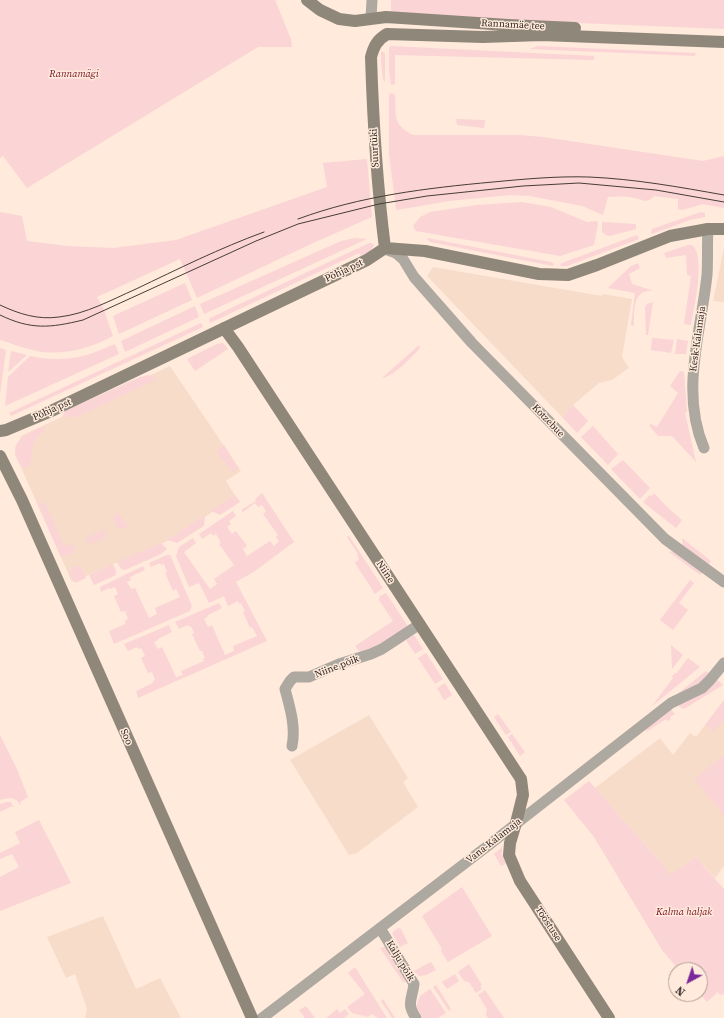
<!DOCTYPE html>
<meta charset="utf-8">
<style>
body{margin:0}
#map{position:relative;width:724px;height:1018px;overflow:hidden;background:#ffeadb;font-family:"Source Serif 4",serif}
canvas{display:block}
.north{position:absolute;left:668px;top:962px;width:40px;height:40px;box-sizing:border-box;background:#ffeadb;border:1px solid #ad9d92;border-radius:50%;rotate:220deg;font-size:11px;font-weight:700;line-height:16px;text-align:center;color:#312924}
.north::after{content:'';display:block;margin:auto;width:14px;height:18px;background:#7a2999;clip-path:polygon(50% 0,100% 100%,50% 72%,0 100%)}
</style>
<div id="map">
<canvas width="724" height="1018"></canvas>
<div class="north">N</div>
</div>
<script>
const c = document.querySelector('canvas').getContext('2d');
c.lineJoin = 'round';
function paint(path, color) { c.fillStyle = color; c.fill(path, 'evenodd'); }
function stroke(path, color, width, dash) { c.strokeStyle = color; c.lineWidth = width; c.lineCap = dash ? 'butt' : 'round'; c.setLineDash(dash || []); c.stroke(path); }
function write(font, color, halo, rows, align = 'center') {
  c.font = font + ' "Source Serif 4",serif'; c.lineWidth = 3; c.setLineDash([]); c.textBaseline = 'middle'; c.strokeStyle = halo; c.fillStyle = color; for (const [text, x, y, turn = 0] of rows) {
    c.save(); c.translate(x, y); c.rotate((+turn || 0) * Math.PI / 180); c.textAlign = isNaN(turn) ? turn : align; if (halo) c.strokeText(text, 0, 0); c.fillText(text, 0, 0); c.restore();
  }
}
paint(new Path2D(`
 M724 248V302L713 301 718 277Z
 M433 267 602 296 603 294 632 299 622 357 629 368 612 380 599 383 573 405 562 417 427 276Z
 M170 366 241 471 226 481 236 497 167 541 72 582 15 454 21 436Z
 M724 700V866L715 878 696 857 670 876 663 865 595 788 660 738 673 755 690 733 696 737Z
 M369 715 408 778 403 782 418 807 357 853 349 855 290 760Z
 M103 916 136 989 160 978 181 1018H85L87 1009 75 974 66 978 47 937Z`), '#f7dcca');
paint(new Path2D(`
 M0 0H275L291 39 292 47H258L27 188 3 156 0 158Z
 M391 0H724V29L530 21 391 12Z
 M391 46 594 56V60L395 55V84L391 85 389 70V48Z
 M538 46 697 53 694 56 529 49Z
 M381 51 385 53V82L383 80 381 60Z
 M392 93 395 95C396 116 392 124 413 135H519L543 137 703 161 724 156V208L703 204 682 210 678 209V199L654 196 650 200 645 201C631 196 623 196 608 197L603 215 582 206 530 196 510 195 449 201 397 210 396 209 389 154V94Z
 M456 119 485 120 484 128 457 125Z
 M367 159 372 217 311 244 197 298 180 259 97 297 103 307 113 336C89 349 60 357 33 350 22 348 11 343 0 340V212L22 216 27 241 67 246 113 248 176 240 327 187 323 163Z
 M522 202 551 207 587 222 597 221 598 224 594 245 560 256 416 231 413 226 420 217 430 212 477 205Z
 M701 212 705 213V217L690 220 652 234 651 233 652 229Z
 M602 222 636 224V229L610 236 606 235 602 232Z
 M637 235 639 239 567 266H561L560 264 562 263Z
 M355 238 367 239 204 314 200 304 341 241Z
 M427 238 551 262 554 264 553 266 430 242 427 239Z
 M369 243H372L374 245C372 250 367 255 361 256L359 253 210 323 209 320 210 318Z
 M688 245H692C706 255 694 309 691 325L684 324 691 276 687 275 686 255 666 258 664 253Z
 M638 263 640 268 629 274 632 284 654 291C632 288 634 312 634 326L631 325 635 293 608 288 631 266Z
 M185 283 192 300 119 334 113 316Z
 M653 302 648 335H646L645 307 647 304Z
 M195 306 199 317 125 352 121 341Z
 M201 323 203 327 11 416 9 413Z
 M652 338 674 340 671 353 651 350Z
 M677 339 688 341 686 354H675Z
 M223 343 228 349 195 371 187 359 217 344Z
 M115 344 119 354 5 406 8 377 30 356C47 360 66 360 83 356 94 353 105 348 115 344Z
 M419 345 420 348C414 355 392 378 382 378Z
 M0 348 6 350 0 394Z
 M11 351 27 355 8 372Z
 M680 371 684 372 687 412 685 413 696 462 672 436H658L649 425 651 424 657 427 678 393 670 386Z
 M148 375 152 376 157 379 77 417H62L65 411 140 377Z
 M573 405 588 421 577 433 562 417Z
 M593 426 618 454 608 465 581 437Z
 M43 427 46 430C32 436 32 452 30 466L25 468 20 465C12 450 13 442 29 434 33 431 38 428 43 427Z
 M224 445 238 468 233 472 216 452Z
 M623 460 650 488 640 499 611 469Z
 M262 493 294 542 255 571 236 582 267 641 138 698 136 691 153 683 152 682 155 680 152 672 148 673 141 658 145 656 141 648 138 649 137 647 128 651 124 644 169 625 172 632 158 639V640L154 642 158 649 162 647 176 677 183 675 181 671 204 661 203 659 205 658 202 651H200L192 634 194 633 191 626 189 627 188 625 179 629 175 622 219 603 222 608 208 615V616L204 619 208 627 212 625 225 655 234 651 233 646 257 636 252 627 250 628 243 612 245 611 241 603 239 604 238 601 228 606 224 596 209 603 199 583 189 587 176 556 179 547 193 538 196 543 184 552 210 589 217 584 214 579 234 565 219 544 221 543 216 534 213 536 211 533 202 539 199 534 233 511 236 516 229 521 231 524 227 527 232 534 236 531 247 546 243 549 247 556 270 541 274 546 279 541 276 537 278 535 263 514 266 511 262 505 258 507 255 503 243 512 241 510 256 501 255 499Z
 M654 493 668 508 682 520 676 528 643 502 650 495 651 496Z
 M235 495 240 502 220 515 211 511Z
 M44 501 64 546 72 544 75 550C72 554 64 557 60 555L38 504Z
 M119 513 128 528 121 529 117 527 113 517Z
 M205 515 204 526 177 543 167 540Z
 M103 530 106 535 105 538 91 544 88 543 86 538Z
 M349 536 383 588 375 594 355 563 359 559 357 555 358 554 347 537Z
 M682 538 711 561 708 565 683 545Z
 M161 543 167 549 161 554 125 570 121 569 117 562Z
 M674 551 703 572 700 575 669 552Z
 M167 555H170L192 606 190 611 114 644 109 631 125 624V621L128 619 125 611 121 612 114 596 118 594 115 587 110 589 109 588 101 592 100 587 143 566 145 570 130 577 131 580 127 582 131 589 135 588 149 618 157 614 155 608 180 597 176 589 173 591 165 573 167 572 164 564 161 565 160 563 151 567 149 563Z
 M113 564 116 571V575L94 585 89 575Z
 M78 566 81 567 86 578 75 583 72 578 70 571 74 567Z
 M690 580 694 583 679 603 688 610 673 630 660 620Z
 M386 593 409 628 363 654 359 651 355 646 393 621 379 600 380 596Z
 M414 635 423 649 415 654 406 640Z
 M671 645 683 655 672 669Z
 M426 653 443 679 435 684 418 658Z
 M688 658 700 667 652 706 673 678 672 676 675 673 676 674Z
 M706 671 711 675 705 681 675 696Z
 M716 679 723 685 684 709 680 707 677 703Z
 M445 683 452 695 444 700 437 688Z
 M724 700V719L714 732 705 725Z
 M670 708 675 714 670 717 671 719 667 721 666 719 646 732 647 727Z
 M498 714 511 732 506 735 494 717Z
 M512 734 525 752 520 756 508 737Z
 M0 735 17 769 28 797 20 802 21 804 20 805C16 796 8 798 0 800Z
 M723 756 724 757V816L695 779Z
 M589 781 663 865 670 875 696 857 724 889V994L720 995 718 992 707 1002 700 994V970H679L662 950 594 837 564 800Z
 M6 802H11L14 808 12 806 0 812V804Z
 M39 820 71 883 0 911V877L19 867 12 854 0 859V853L20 843 15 832Z
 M502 847V854L506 864 501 866 494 854Z
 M462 887 492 936 448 962 441 951 442 949 422 916Z
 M398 928 401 929 408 943 400 947 392 933Z
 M386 946 406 982H403L380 948Z
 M431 962 436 970 426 975 419 976 414 971Z
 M469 964 482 985 480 986 482 989 476 993 469 982 464 981 458 972Z
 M355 967 387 1018H378L372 1014 368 1017 352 1013 347 1007 365 994 348 973Z
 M455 974 459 981 447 989 442 982Z
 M436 985 451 1009 449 1011 433 987Z
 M430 989 446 1013 438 1018H423L416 1007 420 996Z
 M485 990 504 1018H488L486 1015 487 1009 478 995Z
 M383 999 395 1018H392L381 1001Z
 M306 1006 315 1018H305L299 1010Z
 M337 1009 340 1013 345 1009 349 1014 344 1018H326Z`), '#fbd4d5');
stroke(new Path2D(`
 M371 18 372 0
 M385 249 396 253 403 259 414 277 472 343 665 539 724 582
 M704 448C680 392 701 333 707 275 708 260 707 244 708 229
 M292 746C296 727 290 708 285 689L290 681 294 677H309L339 664 371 654 382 649 420 624
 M380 928 414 984C412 1000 406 1003 416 1018
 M262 1018 485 848 671 703 702 688 710 680 724 663`), '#aea9a0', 11);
stroke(new Path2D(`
 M307 0 320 10 339 19 355 21 386 17 508 25 575 28
 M385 248C377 185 373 121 371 57 374 46 377 40 387 34L483 37 542 35 724 42
 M224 328 238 347 521 779 523 795 516 823 510 843 509 855 520 881 609 1018
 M0 431 6 430 49 412 367 260 385 248 425 251 539 274 568 275 597 265 670 236 708 229H724
 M0 456 22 500 252 1018`), '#8f877a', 12);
stroke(new Path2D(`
 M298 219C360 196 427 188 493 182 525 179 557 176 589 177 635 179 679 187 724 195
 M0 305C19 314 38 320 59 317 86 314 111 300 136 289 178 269 220 248 264 232
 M0 315C31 330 50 328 83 320L256 241 298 224 379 204 427 196 523 186 579 183 656 190 724 202`), '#473d37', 1);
write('10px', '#312924', '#ffeadb', [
 ["Rannamäe tee",513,25,3],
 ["Suurtüki",375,148,-93],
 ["Põhja pst",344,271,-25],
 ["Kesk-Kalamaja",698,339,-82],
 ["Põhja pst",52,410,-24],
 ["Kotzebue",548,421,46],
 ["Niine",385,572,57],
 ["Niine põik",337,667,-21],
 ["Soo",126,737,66],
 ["Vana-Kalamaja",494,841,-38],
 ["Tööstuse",548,924,57],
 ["Kalju põik",400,961,59]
]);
write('italic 10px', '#781126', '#ffeadb', [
 ["Rannamägi",74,74],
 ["Kalma haljak",684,912]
]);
</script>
